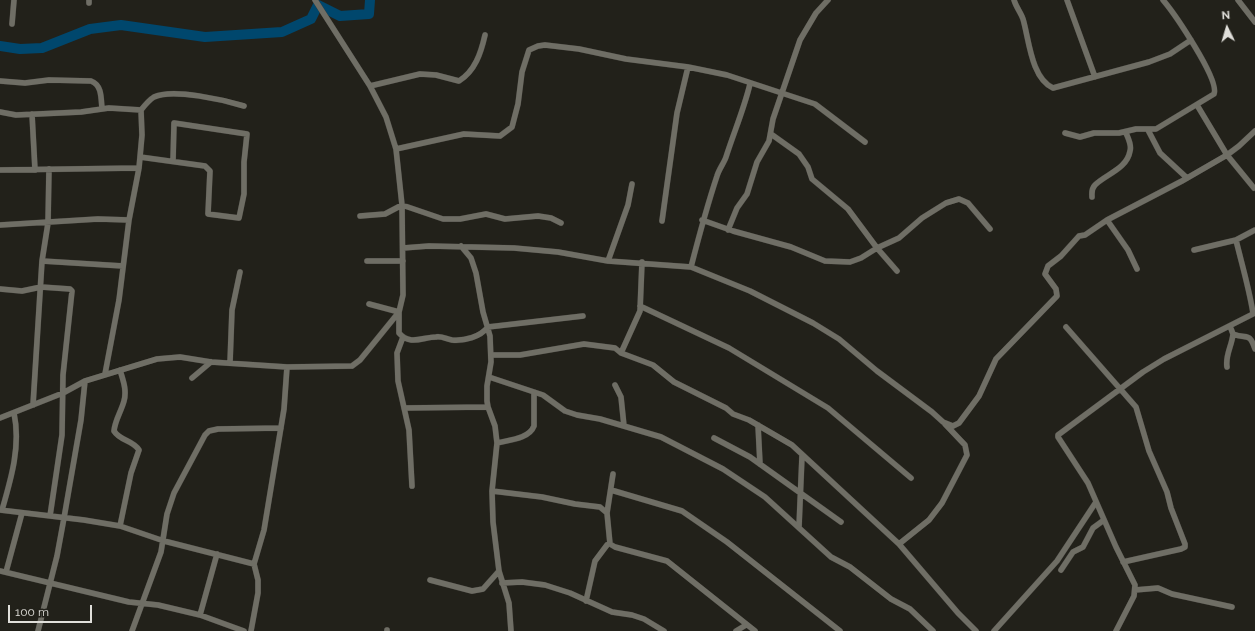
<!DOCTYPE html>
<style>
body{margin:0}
#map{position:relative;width:1255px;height:631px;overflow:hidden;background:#22211a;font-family:Raleway,sans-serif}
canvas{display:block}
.north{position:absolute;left:1207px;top:8px;width:40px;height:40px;-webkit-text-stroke:3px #22211a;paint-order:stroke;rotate:355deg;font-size:11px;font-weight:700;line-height:16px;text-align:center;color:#e0dfda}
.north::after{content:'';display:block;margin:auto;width:14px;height:18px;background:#e0dfda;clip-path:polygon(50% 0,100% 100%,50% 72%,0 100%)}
.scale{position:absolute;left:8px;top:605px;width:84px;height:18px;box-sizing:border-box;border:2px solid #e0dfda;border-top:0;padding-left:5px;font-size:12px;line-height:14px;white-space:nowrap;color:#e0dfda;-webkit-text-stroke:3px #22211a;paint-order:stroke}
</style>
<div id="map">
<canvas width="1255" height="631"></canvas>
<div class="north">N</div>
<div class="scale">100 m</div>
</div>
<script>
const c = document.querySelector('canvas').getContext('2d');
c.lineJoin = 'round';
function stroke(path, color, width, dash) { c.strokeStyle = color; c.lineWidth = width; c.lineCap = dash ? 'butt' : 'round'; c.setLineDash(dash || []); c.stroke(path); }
stroke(new Path2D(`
 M0 46 20 49 42 48 90 29 121 25 205 37 282 32 311 19 318 5 340 16 369 14 370 0`), '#00476d', 10);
const minor = new Path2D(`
 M1014 0C1016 7 1021 13 1023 19 1029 39 1031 78 1053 88L1149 62 1170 54 1191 40
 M1067 0 1095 77
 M1238 0 1255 22
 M89 3V0
 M12 24 14 0
 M0 81 25 83 49 80 91 81C102 85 101 98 102 109
 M370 86 420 74 436 75 459 81C475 71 481 53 485 35
 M1197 105 1227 155 1254 188
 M0 112 16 115 81 112 109 108 141 110
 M32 114 35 170
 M1148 130 1160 153 1187 178
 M1065 133 1080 137 1094 133H1119L1136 129H1156L1214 94C1220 80 1174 13 1163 0
 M771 134 799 154 808 167 812 179 848 209 877 248 897 271
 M396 149 464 134 500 136 512 127 518 104 522 72 529 50 538 46 545 45 579 49 626 59 688 67 727 75 815 104 865 142
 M140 157 205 166 210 171 208 214 239 218 244 194V162L247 134 174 123 173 161
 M0 170 139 168
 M1092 197C1092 193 1091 189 1095 185 1106 174 1127 169 1130 151 1132 145 1128 138 1126 133
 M360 216 385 214 402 205 443 219H460L486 214 505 219 538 216 551 218 561 223
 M702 220 733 231 791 247 825 261 850 262 861 258 877 248 899 238 922 218 946 203 959 199 968 203 990 229
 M1107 220 1128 250 1137 269
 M662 221 677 113 688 67
 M0 225 98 219 129 220
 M728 230 737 208 747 194 757 162 769 141 773 119 800 40 816 13 828 0
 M1236 240C1242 265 1249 288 1253 313
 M461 246 471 258 476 273 483 312 490 336 491 362 487 386V401L488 407 495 426 497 443 492 491 493 522 499 571 509 603 511 631
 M403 248 429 246 514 248 558 252 608 261 691 267 750 291 813 323 839 339 877 371 932 412 943 422 953 426 959 423 979 396 996 359 1057 296 1056 289 1045 274 1048 266 1061 256 1079 236 1085 235 1107 220 1182 181 1227 155 1239 146 1255 131
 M1194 250 1236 240 1255 230
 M42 261 123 266
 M367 261H403
 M608 261 628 205 632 184
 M691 267C699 236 707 206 717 176 719 169 724 163 726 157 734 132 744 109 750 84
 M0 289 22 291 41 287 70 289 72 291 63 375 62 435 50 516
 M369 304 399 312V333C410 346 423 337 436 337 442 336 446 339 452 340 465 341 480 337 488 327L583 316
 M640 306 729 348 828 408 911 478
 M1230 326 1233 334C1247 340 1249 331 1255 349
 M1066 327 1136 407 1149 451 1167 492 1171 508 1185 544V547L1181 549 1123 562
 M403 337 397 353 398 381 409 430 412 486
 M621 353 640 311 642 262
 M491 355H520L584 344 615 348 621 353 653 365 674 382 726 408 733 414 749 420 792 445 899 544 958 613 976 631
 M230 363 232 310 240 272
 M1227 367C1225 355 1232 346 1233 334
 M120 370C123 380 127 390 124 401 121 412 115 420 114 431 120 441 133 440 139 450L131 473 120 526
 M105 374 119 300 129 220 139 168 142 135 141 110C145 105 149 100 154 97 173 88 224 100 244 106
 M489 377 543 395 565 411 577 415 600 419 661 437 723 469 765 497 831 557 850 567 891 599 910 609 933 631
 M192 378 211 362
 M615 385 621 397 624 426
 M33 405 42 261 48 223 49 169
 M404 408 488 407
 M0 418 63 393 85 381 157 359 180 357 211 362 287 367 352 366 360 360 399 312 403 295 402 205 396 149 386 117 370 86 315 0
 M758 425 760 464
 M714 438 750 457 841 522
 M497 443C509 440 529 439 534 426V392
 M613 474 607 513 610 544 615 547 667 561 755 631
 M611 490 682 511 727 542 840 631
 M492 491 542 497 575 504 600 507 607 513
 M0 510 84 520 120 526 164 541 254 564
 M2 510C11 479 21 446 14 413
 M799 527 802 456
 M899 544 929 520 942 503 967 455 965 445 945 424
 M1061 570 1073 552 1083 547 1093 528 1104 520
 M0 571 129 602 158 605 200 615 244 631
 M6 572 22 513
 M430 580 472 591 483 589 499 571
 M502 583 522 582 545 585 570 593 612 612 632 615 644 619 664 631
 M1135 590 1158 588 1172 594 1232 607
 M586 601 595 561 607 545
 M200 615 217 554
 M387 630V631
 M38 631 57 556 64 518 81 420 85 381
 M132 631 161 552 167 514 174 493 205 435 209 431 218 429 281 428
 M251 631 258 593V580L254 564 264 530 284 409 287 367
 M736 631 746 625
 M994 631 1057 561 1096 502
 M1116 631 1134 596 1135 585 1116 547 1088 483 1058 437V435L1143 372 1164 359 1255 313`);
stroke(minor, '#3f3d38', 6);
stroke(minor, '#6f6e65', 5.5);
</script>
